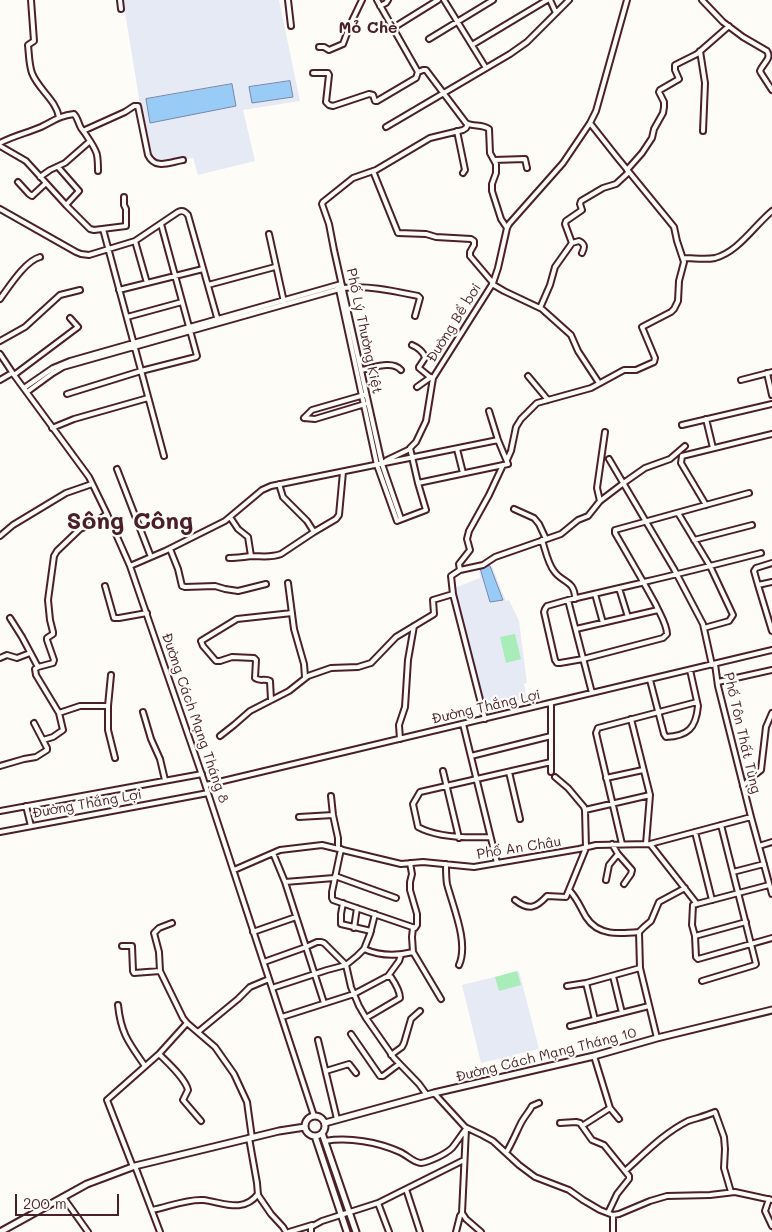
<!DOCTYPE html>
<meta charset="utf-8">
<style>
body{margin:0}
#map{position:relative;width:772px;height:1232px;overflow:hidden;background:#fdfcf7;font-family:Mali,sans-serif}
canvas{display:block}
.scale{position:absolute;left:15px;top:1194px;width:104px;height:22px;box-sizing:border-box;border:2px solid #4a1f2b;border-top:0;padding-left:6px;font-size:15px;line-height:18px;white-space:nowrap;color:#4a1f2b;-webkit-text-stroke:4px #fdfcf7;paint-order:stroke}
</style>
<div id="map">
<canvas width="772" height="1232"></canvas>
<div class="scale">200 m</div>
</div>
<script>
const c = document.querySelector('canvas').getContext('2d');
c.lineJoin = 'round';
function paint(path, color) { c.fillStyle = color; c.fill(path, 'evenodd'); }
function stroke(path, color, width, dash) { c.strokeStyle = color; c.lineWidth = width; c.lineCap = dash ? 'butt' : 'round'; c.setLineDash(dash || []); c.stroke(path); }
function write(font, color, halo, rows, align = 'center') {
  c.font = font + ' Mali,sans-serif'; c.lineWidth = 4.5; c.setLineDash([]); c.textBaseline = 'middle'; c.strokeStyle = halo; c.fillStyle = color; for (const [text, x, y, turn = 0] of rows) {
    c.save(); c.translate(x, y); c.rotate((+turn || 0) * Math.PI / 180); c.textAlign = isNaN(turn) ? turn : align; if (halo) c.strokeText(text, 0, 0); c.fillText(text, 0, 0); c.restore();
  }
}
paint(new Path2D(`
 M123 0H279L300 101 243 110 255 161 198 175 193 158 161 163 156 162 149 156 139 98Z
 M492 566 506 601 509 600 519 621 527 683 524 684 527 698 484 709 454 588 480 578 479 568Z
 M519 971 539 1049 513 1055 516 1066 504 1068 502 1058 481 1063 462 985Z`), '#e6eaf5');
paint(new Path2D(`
 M515 634 521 659 506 663 500 637Z
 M517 971 521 985 499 991 495 977Z`), '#a8edb9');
const water = new Path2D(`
 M290 81 293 97 252 103 249 87Z
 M232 84 236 106 150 123 146 99Z
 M490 566 503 600 490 602 480 568Z`);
paint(water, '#98ccf6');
stroke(water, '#7987a5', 1);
const minor = new Path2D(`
 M31 0 34 41 28 45C29 54 29 65 32 73 38 89 56 100 59 117
 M120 0 121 9
 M288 0 291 26
 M444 0 486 68
 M550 0 556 13
 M702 0 723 22 743 37 767 51C772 59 763 63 760 71L761 73 772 90
 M380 6 386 3 388 0
 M393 28 438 0
 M429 39 493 0
 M472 45 547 0
 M319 47H324L329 50 343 44 350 25 362 0
 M700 51 705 83 703 131
 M418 72 423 70H426L466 123C473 127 482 124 489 129L490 153 496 164V173L492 184V191L501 219 507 228
 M313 73H328L329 75 326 102 329 105 333 106 369 94 373 95 375 101H377L416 78 418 72 377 0
 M386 127 510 54 527 42 569 0
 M85 130 125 112 134 106H138L148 155C155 170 170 162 183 160
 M457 131 465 170 463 173
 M0 143C13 136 27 133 41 127 54 121 58 116 74 114 78 118 78 123 81 128 85 133 96 149 97 155 98 160 98 166 98 171
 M0 146 26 161 66 205 90 229 94 230 126 226V209L124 205V197
 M494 160 525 159 527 168
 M58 167 79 191 66 205
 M627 170 642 153 652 138 654 129 663 113 664 107V102L659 92 660 90 679 79 675 70V65L697 54 729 26
 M373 171 398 233 426 234 436 237 471 239 474 241V245L470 252V256L493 283
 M40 177 50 170 65 163 89 142
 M18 182 29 194 32 196 46 183
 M0 209 76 252 81 254 89 255 135 241 178 212C182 210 185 211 188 215L218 321
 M103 229 164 456
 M269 234 284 302
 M135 241 147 283
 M582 253C585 247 585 244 579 241L572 243 565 224 566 221 582 210 580 204 581 201 603 188 616 184 629 172
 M684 258C694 258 705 260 715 258 738 252 754 226 772 211
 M492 284 504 291 542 309 571 335 578 351 599 383
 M208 285 275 267
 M338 285 377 465 397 521 426 510 418 483 410 448 416 442 426 421 433 378 493 283 498 268 507 228 509 224 563 163 590 123 596 111 627 0
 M119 290 203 269
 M0 299C9 287 25 261 40 257
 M540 308 550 285 555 267 572 243
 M127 317 182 302
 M0 341 25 327 60 295 80 290
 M412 345C417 347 424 352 425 358L419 367V368L430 377
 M0 354 14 375 89 477 107 514 130 566 203 778 314 1116
 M361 370C373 368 392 360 401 370
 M767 373 772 395
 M14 375 78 327 70 318
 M528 376 548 400
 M0 380 12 373
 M741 380 772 372
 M417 387 431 377
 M24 388 53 368 70 361 341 284
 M27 392 53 373 63 367 343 288C368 285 394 291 418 296L420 298 415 316
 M67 394 141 371 196 357 197 356 161 224
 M304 418 312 410 364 395
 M304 418 315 419 365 404
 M706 419 713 448
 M682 425 772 404
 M52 428 74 419 148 398
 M457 449 463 473
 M609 459 674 569 703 624 712 665
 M507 460 511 451 516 427 521 419 537 403 591 388 624 370H636L654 362 655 358 642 327 671 312 674 309 678 301 679 281 684 262 677 241 674 227 616 156 590 123
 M383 463 387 460 410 449
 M117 469 151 557
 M418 483 508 464 498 440 489 411
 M279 484 283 497 307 521 314 532
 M749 493 615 530V533C629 557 643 581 656 605 660 614 667 625 667 634L663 638 583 659 560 663H557L555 660 544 612 545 609 547 606 568 600 641 583 644 582C683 573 722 563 761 553
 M600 501 597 488 605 432
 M706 505 681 463 682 456 772 434
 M514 509 534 518 539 524 546 539
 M678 513 710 566 733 615 729 621 704 628
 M230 517 238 529 248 537 251 556
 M401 519 382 464 334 250 329 224 322 204 323 202 353 178 376 170 430 138 463 130 466 128 468 124
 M0 536 13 525 66 493 92 484
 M542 540C545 549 548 564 554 571 562 583 575 580 575 599
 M694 540 752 525
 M170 549 178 569 182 586 185 587 215 586 225 589 238 591 266 584
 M229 558C237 558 244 557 251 556 262 556 270 558 281 554L314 532 336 519 339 515 343 472
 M772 563 756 568 754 571 758 585 772 582
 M130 566 165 551 225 521 262 490 271 486 498 440
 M460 570 459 564 470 550 467 539 469 531 489 495 503 465
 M288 583 294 629 304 664 305 677
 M758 585 772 631
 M105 586 114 618H119L147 613
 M619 588 628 617
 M595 594 603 623
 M568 600 592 693
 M10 618 22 637 38 667
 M576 629 658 610
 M0 658 7 655 17 658 30 653
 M715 664 718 686 751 817 772 894
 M111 675 108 706V730L115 758
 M650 680 664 734 666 737C688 736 696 728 698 706L690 670
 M718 682 772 670
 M271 700 270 681C265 678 260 682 255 678L256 660 254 658 232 657 220 661H216L203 646 201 641 237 619 292 613
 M143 712 151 739 160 759 165 780
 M59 713 80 706H108
 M485 719 453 594 451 576 460 570 483 565 495 557 561 534 578 520 588 516 600 501 625 482 645 468 670 459 685 446
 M631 719 650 795 646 844
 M463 724 497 863
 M220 736 234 725 250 711 289 691 308 676 331 668 358 667 371 663 396 637 434 614 433 600 453 594
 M400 739 399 725 405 707 408 660 414 626
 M43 740 53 737 63 730 59 713 36 675 35 669 38 667 53 663 54 660 47 640V638L53 634V632L50 620 48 600 54 556 57 551 80 529 92 524 107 514
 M471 756 551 736
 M0 766 24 759 36 757 47 750V748L34 723
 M443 771 459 838
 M509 772 520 819
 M551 772V704
 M606 778 643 770
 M206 785 772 650
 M743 786 752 777 761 770 766 727 772 713
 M331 796 333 815 338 838V849
 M26 806 31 826
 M585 810 650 795
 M0 811 202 774
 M299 817 333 815
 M0 832 208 793
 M695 832 712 900
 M490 837C468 838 438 838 418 827L413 804 420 792 551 762
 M612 844 618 854 632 870 631 874 624 884
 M622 844 596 733 598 728 697 702
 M650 844 697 904
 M759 846 772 842
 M341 849 332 892V898L333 900 415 928 417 925V914L410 890V882L412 874 410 863
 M273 853 285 882 324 1003
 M446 864C446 871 446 878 447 884 453 907 469 943 459 965
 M234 870 280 850 322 845 401 864 423 862 474 867 579 849 596 845 650 844 751 817
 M733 872 764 864
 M335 876 396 898
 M606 880 609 865 618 854
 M285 882 334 878
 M769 885 693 905 692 925 695 936 696 957 698 959 772 938
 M570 891C578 900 580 907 586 917 598 936 619 934 639 932
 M515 900C529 911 536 908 547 896L566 897 586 848 585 810 584 807 568 788 555 777
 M343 903 341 914V924L371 931
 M172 923 159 928 154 933 159 952 160 971 183 1018 187 1023 215 1047 234 1074 247 1102 252 1138
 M413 927 412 937 413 952 441 999
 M354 928 357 908
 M253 932 296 917
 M695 936 746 922
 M122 946H132L133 971 134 973 160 971
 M364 949C380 956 397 956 413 952
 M264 962 306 947 317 942H321L324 943 346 965 351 987 359 1006 366 1018 394 1058 419 1084 427 1095
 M388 976 399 961 401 955
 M613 976 622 1013
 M702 981 755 965 756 964 721 825
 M586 983 595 1020
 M567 986 586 983 640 968
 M272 988 327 970 346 965 357 956 364 949 370 934 375 914
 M118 1005C121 1034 129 1043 145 1066
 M282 1017 354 994 386 977H391C395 983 400 991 400 998L366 1018
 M570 1026 649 1006
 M198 1032 238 999 250 987 269 979
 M351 1034 380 1076H383L399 1064
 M657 1038 640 968 639 932 644 927 651 921 659 902 685 888
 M318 1040 337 1119
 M159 1054C168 1063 185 1078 188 1090L183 1100 201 1121
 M391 1055 402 1047 404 1043 411 1019 420 1011
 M326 1071 349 1064 356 1073
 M434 1093 465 1127 482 1135 493 1141 519 1165 535 1177 569 1190 583 1200 600 1210 613 1215 619 1214 650 1201 667 1196 710 1195 735 1192 772 1200
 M610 1108 619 1119
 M560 1123 576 1122 580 1123 592 1140 604 1145 629 1176V1179L617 1194 608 1213
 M582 1126 610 1108 594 1056
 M466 1129 462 1213 466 1219 481 1232
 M249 1138 257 1183 258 1195 271 1214 283 1227 286 1232
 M325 1141C349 1137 378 1142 400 1152 407 1155 414 1163 421 1163 429 1162 446 1154 452 1148 457 1142 461 1135 466 1129
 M506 1153C512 1143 516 1133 521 1123 524 1117 529 1112 532 1106L539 1103
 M135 1166 160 1232
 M133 1167 107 1100 159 1054 187 1023
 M625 1171C645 1153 664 1133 688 1121 697 1118 706 1116 715 1112L724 1137 725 1149 724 1168 731 1192
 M406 1189 420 1232
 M63 1197 88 1232
 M769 1199 765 1211 772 1226
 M378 1203 389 1232
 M152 1210C168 1207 186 1199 203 1200 222 1202 243 1214 258 1194
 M289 1232 312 1225
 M311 1232V1227L322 1221 378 1203 464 1160
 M456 1232 460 1216 462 1213
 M613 1232V1215`);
const major = new Path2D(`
 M305 1126a10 10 0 1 1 20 0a10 10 0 1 1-20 0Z
 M325 1123 434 1093 594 1056 657 1038 772 1010
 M322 1133 356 1232
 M315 1136 347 1232
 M0 1232 87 1184 135 1166 279 1131 305 1127`);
stroke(minor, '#4a1f2b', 8);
stroke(major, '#4a1f2b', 9);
stroke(minor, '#fdfcf7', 4);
stroke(major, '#fdfcf7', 5);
write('14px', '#4a1f2b', '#fdfcf7', [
 ["Đường Bể bơi",454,323,-58],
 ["Phố Lý Thường Kiệt",364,331,78],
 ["Đường Thắng Lợi",486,707,-13],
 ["Đường Cách Mạng Tháng 8",195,718,71],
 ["Phố Tôn Thất Tùng",742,733,77],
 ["Đường Thắng Lợi",87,804,-10],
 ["Phố An Châu",519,848,-9],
 ["Đường Cách Mạng Tháng 10",546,1055,-14]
]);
write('bold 16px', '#4a1f2b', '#fdfcf7', [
 ["Mỏ Chè",368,28]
]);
write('bold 24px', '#4a1f2b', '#fdfcf7', [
 ["Sông Công",130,522]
]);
</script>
